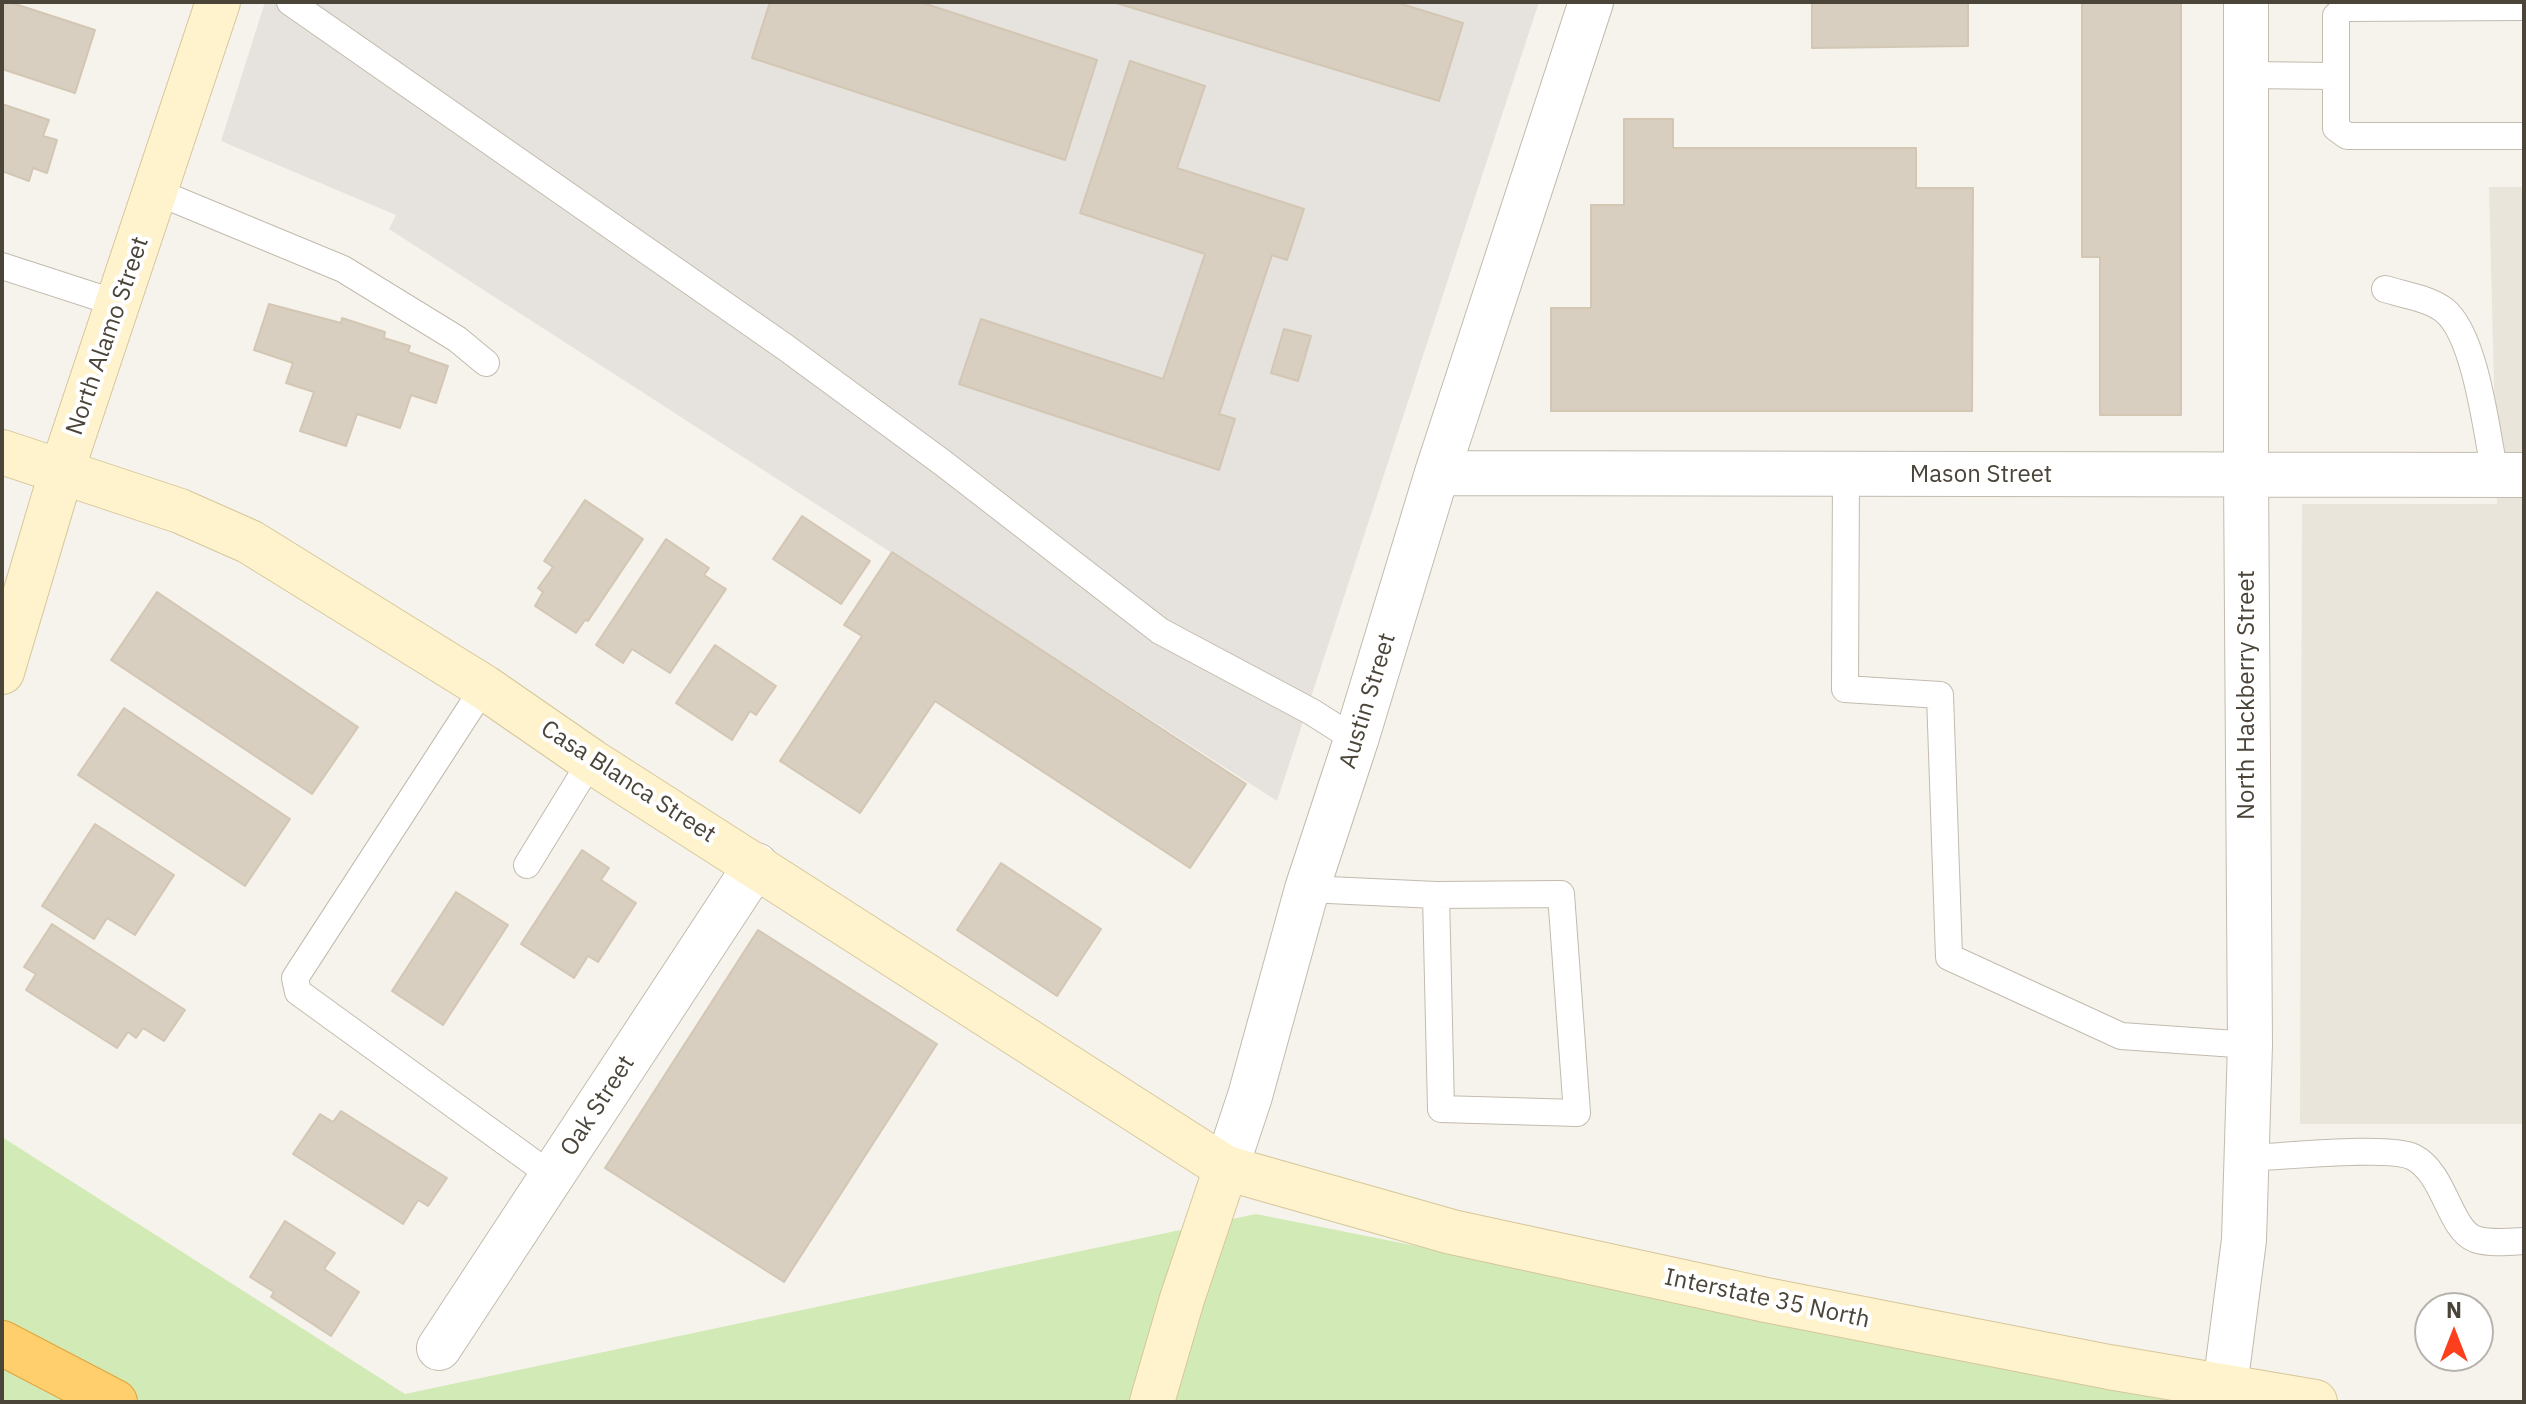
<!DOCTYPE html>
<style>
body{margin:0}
#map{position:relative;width:2526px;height:1404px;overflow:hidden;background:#f6f3ec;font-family:"IBM Plex Sans",sans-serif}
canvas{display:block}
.frame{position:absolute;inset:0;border:4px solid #4b4439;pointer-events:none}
.north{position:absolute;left:2414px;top:1292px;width:80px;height:80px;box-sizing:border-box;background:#fff;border:2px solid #b7b4b0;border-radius:50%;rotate:0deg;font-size:22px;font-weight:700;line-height:32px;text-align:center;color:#4b4439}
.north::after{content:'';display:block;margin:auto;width:28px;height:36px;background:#fc3f1d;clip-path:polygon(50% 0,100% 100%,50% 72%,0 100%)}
</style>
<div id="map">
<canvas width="2526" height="1404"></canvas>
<div class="frame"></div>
<div class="north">N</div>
</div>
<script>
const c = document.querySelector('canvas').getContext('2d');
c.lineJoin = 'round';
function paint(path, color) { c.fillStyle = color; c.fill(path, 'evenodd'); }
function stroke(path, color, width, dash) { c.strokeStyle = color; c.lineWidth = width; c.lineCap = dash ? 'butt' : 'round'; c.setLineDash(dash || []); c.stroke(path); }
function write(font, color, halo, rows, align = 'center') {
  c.font = font + ' "IBM Plex Sans",sans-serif'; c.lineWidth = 8; c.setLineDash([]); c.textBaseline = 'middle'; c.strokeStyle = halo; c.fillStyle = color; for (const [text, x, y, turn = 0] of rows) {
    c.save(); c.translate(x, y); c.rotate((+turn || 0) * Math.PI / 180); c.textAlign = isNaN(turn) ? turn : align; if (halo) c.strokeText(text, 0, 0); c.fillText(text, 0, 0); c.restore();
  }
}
paint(new Path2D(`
 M2489 187H2524V1124H2300L2302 504H2497Z`), '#eae5da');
paint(new Path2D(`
 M265 2H1539L1277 801 389 229 396 215 221 141Z`), '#e6e2dd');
paint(new Path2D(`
 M2 1137 405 1394 1256 1214 2199 1402H2Z`), '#d2eab5');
const building = new Path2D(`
 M2 2H9L95 30 75 93 2 69Z
 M770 2H920L1097 60 1065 160 752 58Z
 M1113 2H1395L1463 23 1439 101Z
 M1812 2H1968V46L1812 48Z
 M2082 2H2181V415H2100V257H2082Z
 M1130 61 1205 86 1177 168 1304 209 1287 260 1272 255 1219 414 1235 419 1219 470 959 384 981 319 1163 379 1205 254 1080 213Z
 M2 104 49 120 43 136 57 140 47 173 33 168 29 181 2 171Z
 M1624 119H1673V148H1916V188H1973L1972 411H1551V308H1591V205H1624Z
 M269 304 341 323 342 318 385 332 384 338 410 346 408 352 448 366 436 403 411 395 400 428 357 414 346 446 300 431 314 392 286 383 293 363 254 350Z
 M1284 329 1311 336 1298 381 1271 373Z
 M585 500 643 539 588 621 585 620 576 633 535 606 543 592 538 588 553 567 544 561Z
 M802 516 870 561 841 604 773 559Z
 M666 539 709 568 704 575 726 589 670 673 632 649 623 663 596 645Z
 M892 552 1246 784 1190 868 935 701 860 813 780 761 862 636 844 625Z
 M157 592 358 727 312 794 111 660Z
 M715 645 776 686 756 715 750 711 732 740 676 703Z
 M124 708 290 819 245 886 78 775Z
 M95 824 174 875 135 935 107 918 94 939 42 906Z
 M582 850 609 868 601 880 636 903 598 962 588 956 574 978 521 944Z
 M1001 863 1101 929 1057 996 957 930Z
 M456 892 508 925 443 1025 392 991Z
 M52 924 185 1010 164 1041 143 1028 136 1038 128 1032 117 1048 26 990 36 974 24 967Z
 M758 930 937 1044 784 1282 605 1168Z
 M341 1111 447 1178 428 1206 418 1200 403 1224 293 1154 320 1114 333 1122Z
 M285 1221 335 1253 324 1269 359 1292 331 1336 271 1297 274 1292 250 1277Z`);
paint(building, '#d8cfc1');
stroke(building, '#d3c7b4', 2);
const lane = new Path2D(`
 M290 2 785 347 943 463 1160 631 1312 712 1356 740
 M2524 7 2344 8 2336 16V128L2347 136H2524
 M2246 75 2336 76
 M157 192 343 269 457 339 486 363
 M2 266 119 304
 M2385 289C2404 295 2428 298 2444 310 2476 335 2487 435 2495 475
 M1846 475 1845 689 1940 695 1949 957 2121 1036 2250 1045
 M484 687 295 978 298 992 552 1176
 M527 865 591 761
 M1307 889 1436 895 1441 1109 1577 1113 1561 894 1436 895
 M2247 1158C2280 1157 2390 1145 2413 1157 2445 1173 2449 1229 2475 1239 2489 1244 2509 1242 2524 1241`);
const street = new Path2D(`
 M1437 473 2524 475
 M1226 1168 1250 1096 1307 889 1356 740 1437 473 1591 2
 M439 1348 756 865
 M2225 1387 2244 1240 2250 1045 2246 475V2`);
const secondary = new Path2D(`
 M2 452 180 511 250 542 484 687 591 761 1226 1168 1452 1232 1766 1300 2109 1367 2315 1402
 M2 672 62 470 218 2
 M1152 1402 1182 1299 1226 1168`);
const highway = new Path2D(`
 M2 1343 115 1402`);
stroke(lane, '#c2bbae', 28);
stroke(street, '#c2bbae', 46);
stroke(secondary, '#d6c79b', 46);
stroke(highway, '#e0a43c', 46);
stroke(lane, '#fff', 26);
stroke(street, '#fff', 44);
stroke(secondary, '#fff3cd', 44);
stroke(highway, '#ffcf6e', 44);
write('24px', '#4b4439', '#fff', [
 ["North Alamo Street",108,336,-71],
 ["Mason Street",1981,475],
 ["North Hackberry Street",2247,695,-90],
 ["Austin Street",1368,701,-73],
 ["Casa Blanca Street",628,782,33],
 ["Oak Street",598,1106,-57],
 ["Interstate 35 North",1767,1299,12]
]);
</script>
